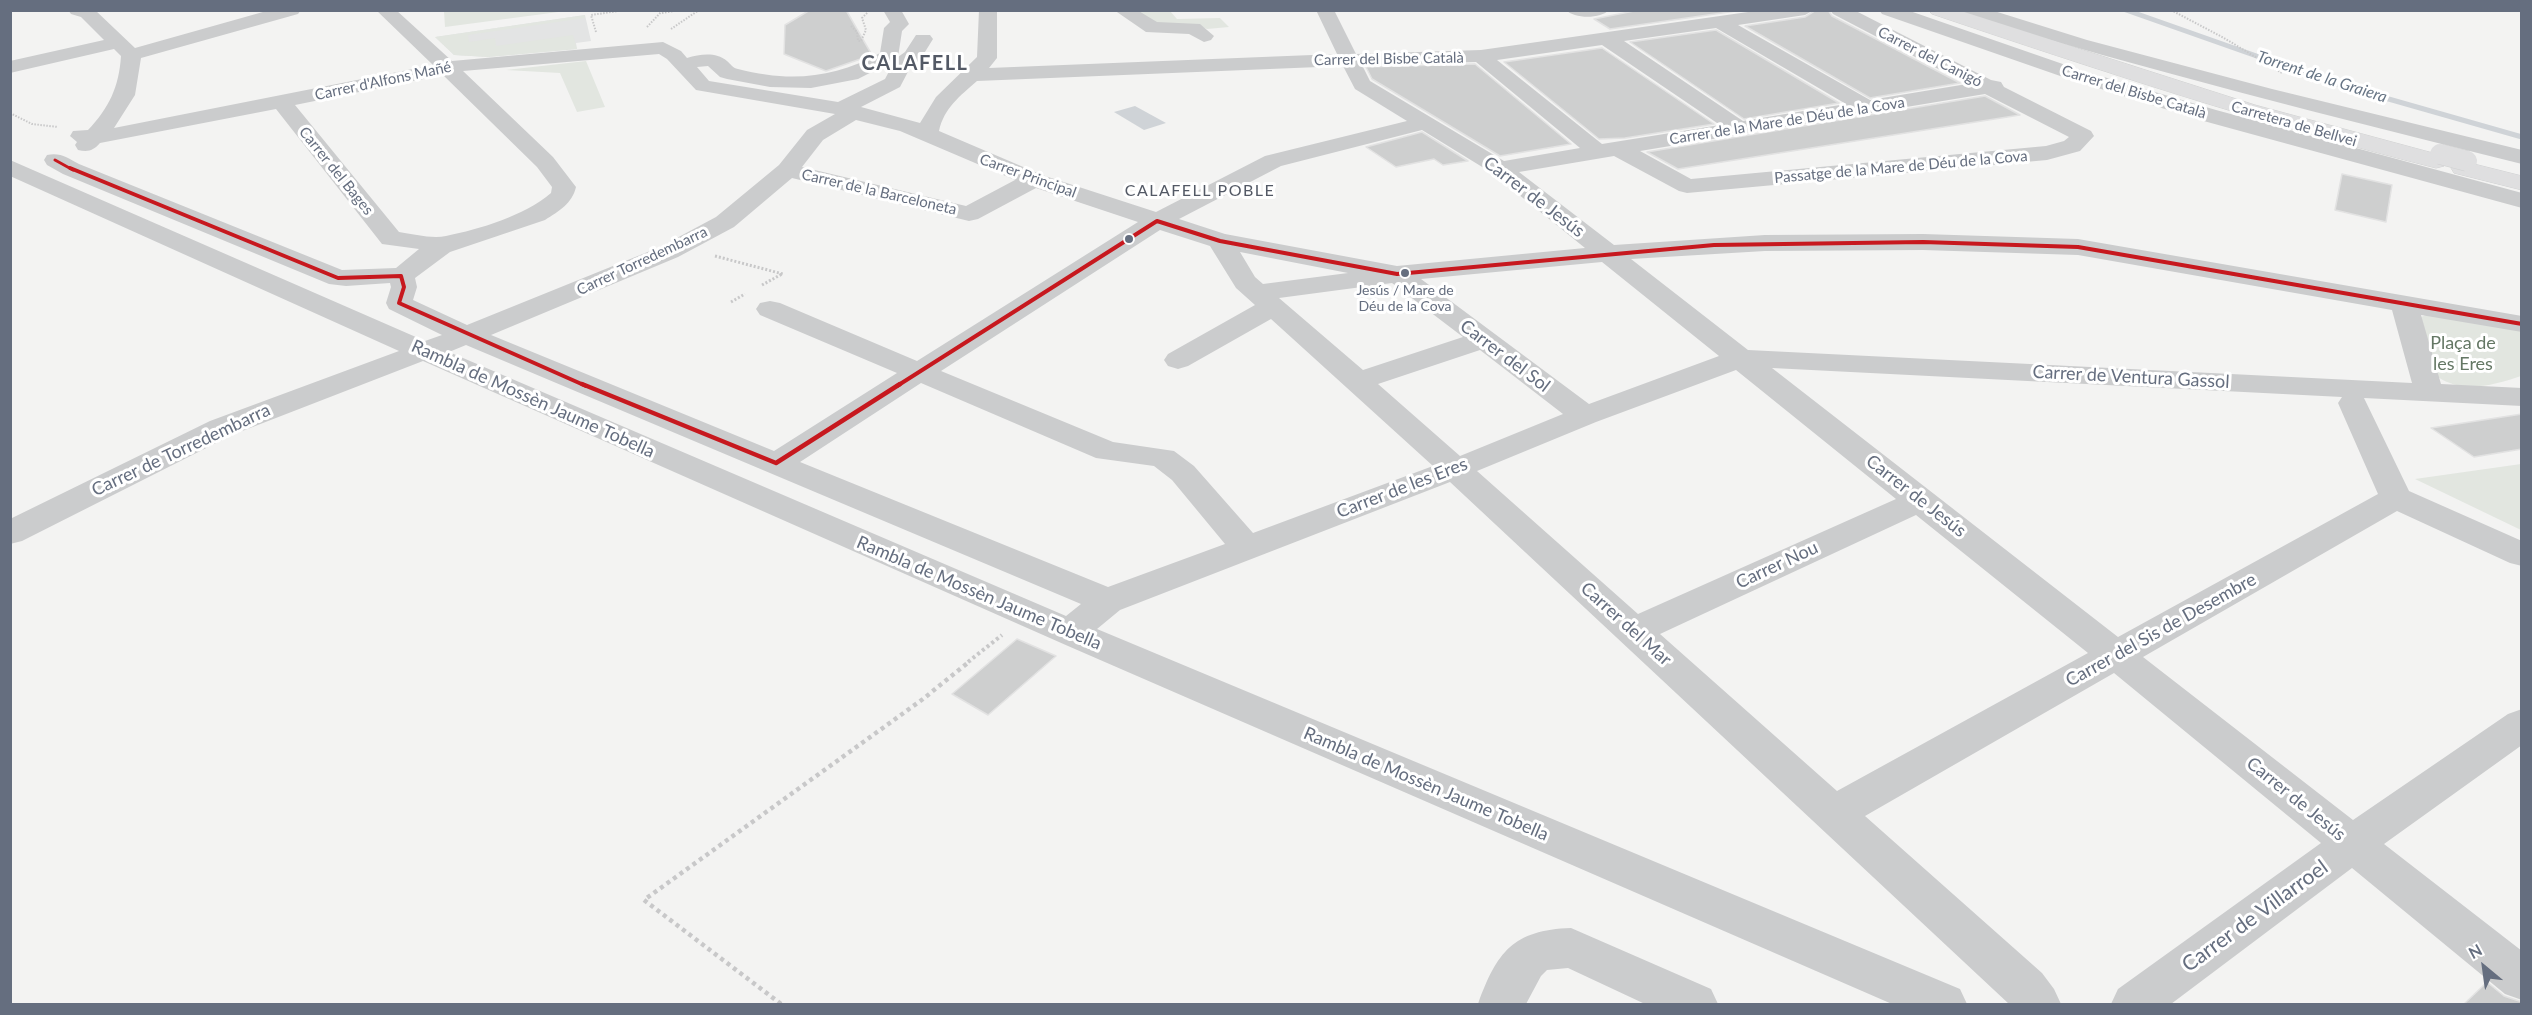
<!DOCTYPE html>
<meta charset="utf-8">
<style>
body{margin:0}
#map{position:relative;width:2532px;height:1015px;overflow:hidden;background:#f3f3f2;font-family:Lato,sans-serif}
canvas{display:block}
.frame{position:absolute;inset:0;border:12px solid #656e7f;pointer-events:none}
.north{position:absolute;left:2454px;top:937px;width:60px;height:60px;-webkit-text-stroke:4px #fff;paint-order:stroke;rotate:331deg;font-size:16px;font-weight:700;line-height:24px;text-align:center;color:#656e7f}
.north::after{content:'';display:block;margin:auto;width:21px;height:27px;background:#656e7f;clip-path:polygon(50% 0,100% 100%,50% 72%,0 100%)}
</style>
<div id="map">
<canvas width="2532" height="1015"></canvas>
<div class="frame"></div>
<div class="north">N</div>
</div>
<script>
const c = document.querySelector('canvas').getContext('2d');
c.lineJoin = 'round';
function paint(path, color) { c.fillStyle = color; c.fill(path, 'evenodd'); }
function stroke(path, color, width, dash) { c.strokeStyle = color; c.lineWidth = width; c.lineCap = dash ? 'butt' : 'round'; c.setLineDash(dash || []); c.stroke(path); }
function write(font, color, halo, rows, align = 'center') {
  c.font = font + ' Lato,sans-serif'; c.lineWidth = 6; c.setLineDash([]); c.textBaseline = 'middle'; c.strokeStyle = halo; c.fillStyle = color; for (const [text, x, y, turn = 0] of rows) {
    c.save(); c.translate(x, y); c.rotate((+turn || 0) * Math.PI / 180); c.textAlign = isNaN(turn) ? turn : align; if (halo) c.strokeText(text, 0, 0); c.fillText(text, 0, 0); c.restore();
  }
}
paint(new Path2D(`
 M585 15 591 41 576 43 577 49 488 57 454 55 435 37Z`), '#e3e4e4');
paint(new Path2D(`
 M566 11 445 27 444 11Z
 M1135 11H1170L1177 19 1220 18 1229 27 1207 29 1195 24H1156Z
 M585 15V18L468 35 469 42 495 38 496 46 573 35 577 49 488 57 454 55 435 37Z
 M586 61 605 107 577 112 560 73 506 70Z
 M2426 315 2521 330V376C2494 385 2463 394 2438 377L2421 317Z
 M2521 464V530L2415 479Z`), '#e2e6e0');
paint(new Path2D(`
 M1135 106 1166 123 1144 130 1114 112Z`), '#cfd3d7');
stroke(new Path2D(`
 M2126 10 2336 84 2522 137`), '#cfd3d7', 5);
const building = new Path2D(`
 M810 10H846L872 55 826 71 784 54 785 25Z
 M1639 10H1743L1610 29 1594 19Z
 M1816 10H1828L1832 16 1960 83 1870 98 1745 26 1805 17Z
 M1716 30 1839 103 1744 119 1630 42Z
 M1602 48 1714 124 1625 138 1599 139 1504 62Z
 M1475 64 1571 144 1500 156 1372 79 1366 67Z
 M1985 96 2020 115 1678 169 1647 152Z
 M1422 132 1468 161 1443 165 1434 159 1396 167 1366 147Z
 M2342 174 2392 185 2386 222 2335 210Z
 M2522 414V449L2474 457 2431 428Z
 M1017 639 1056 656 988 715 952 694Z
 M2487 982 2504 996 2522 1002V1005H2463Z`);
paint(building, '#cecfcf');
stroke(building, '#e2e2e2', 1.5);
const major = new Path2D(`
 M1929 10H1958L2255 105 2444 156 2447 161 2444 166 2436 168C2265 125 2098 70 1932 14Z
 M2462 161 2522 176V190L2454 173 2451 168 2454 163Z`);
stroke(major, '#d0d1d1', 1);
stroke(new Path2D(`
 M2171 10 2224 38 2282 73
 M662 13 680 10
 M851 26 857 32 858 41H861L866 30 862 18 868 12
 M647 27 663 10
 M671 29 699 10
 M596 32 591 15 625 10
 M10 113 32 124 58 127`), '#c8c8c9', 2, [1.5, 1.5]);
stroke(new Path2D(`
 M715 256 783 274
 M762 285 782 274
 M731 302 745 294`), '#c8c8c9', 3, [2, 2]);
stroke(new Path2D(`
 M968 662 1002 635`), '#c8c8c9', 4, [3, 3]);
stroke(new Path2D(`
 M781 1004 644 900 923 699 970 661`), '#c8c8c9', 4.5, [4, 4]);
paint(new Path2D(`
 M68 10H95L135 48 270 10H301L298 14 141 58 135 95 114 128 433 65 376 10H396L452 61 663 42 681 51 687 58C701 54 716 52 727 61 731 64 732 68 738 69 788 82 834 79 880 53L884 28 890 22 883 10H901L909 24 902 31 898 57 905 52 916 35H930L933 39 920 60 911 66 900 87 861 107 920 123 936 97 977 57 979 10H997V58L989 68 1337 54 1316 10H1334L1356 54 1481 50 1762 10H1814L1805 15 1738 25 1870 100 1967 84 1833 14 1830 10H1854L1991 80 2001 82 2004 87 2091 131 2094 136 2080 151 2047 160 1687 193 1679 191 1614 156 1519 172 1614 245 1765 235 1923 234 2078 239 2522 316V332L2421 315 2441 384 2522 388V406L2364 398 2409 491 2522 541V566L2510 563 2397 511 2143 657 2353 820 2508 714 2522 709V745L2384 844 2522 951V1000L2505 994 2352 868 2171 1004H2111L2118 989 2321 843 2114 673 1865 816 2042 973 2054 989 2061 1004H2009L1450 482 1120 610 1097 629 1960 989 1967 1004H1892L1068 646 423 361 232 435 22 541 10 544V519L210 421 399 351 10 176V160L425 341 442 335 389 309 386 303 391 287 390 283 346 286 329 284 63 174 47 165 44 160 47 155C60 152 68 158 79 164L342 270 396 268 419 249 382 244 276 109 100 143C93 151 88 152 78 150L75 145 77 142 70 136 73 131 88 130C109 108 119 87 121 56L114 49 10 73V61L104 40 81 17 71 14ZM1716 28 1846 104 1743 121 1624 41ZM1602 45 1720 125 1602 144 1497 60ZM659 54 667 59 696 90 835 114 807 130 779 165 716 217 660 247 467 325 413 300 417 287 415 278 450 252 545 220C559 211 572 204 576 187L553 157 463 71ZM895 60 885 79 838 102 709 81 697 67 708 66 720 77 727 79 770 87 811 88 858 79ZM1476 62 1580 148 1504 161 1370 81 1362 65ZM1343 66 1355 89 1407 121 1265 156 1156 212 1042 175 939 131C944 108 960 96 977 81ZM443 75 537 167 552 187 551 193C524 216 480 229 446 236 432 239 413 234 399 232L295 105ZM1985 94 2069 137 2064 141 2046 146 1691 179 1640 151ZM856 120 900 131 1015 180 966 206 802 167 823 140ZM1422 130 1492 173 1585 248 1397 266 1225 234 1179 219 1281 166ZM792 178 969 221 978 219 1036 188 1138 222 917 361 780 303 770 301 760 303 756 309 760 315 897 373 774 451 491 335 678 257 734 227ZM1160 230 1210 246 1236 288 1255 305 1168 354 1164 360 1168 366 1178 369 1188 366 1271 319 1433 466 1253 533 1194 466 1174 451 1113 442 941 371ZM1923 250 2078 255 2392 310 2412 383 1748 350 1631 259 1765 251ZM1240 252 1348 273 1263 284 1255 277ZM1602 262 1719 356 1589 404 1421 279ZM1392 283 1463 337 1363 370 1279 298ZM466 345 1081 604 1066 616 449 352ZM1480 350 1563 414 1460 456 1378 384ZM1772 368 2342 397 2338 403 2378 494 2118 637ZM1736 370 1896 499 1638 614 1477 471 1596 422ZM921 383 1096 458 1154 466 1172 480 1225 544 1108 587 800 462ZM1916 515 2088 653 1837 791 1660 634Z
 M1114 10H1137L1157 22 1200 24 1214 36 1211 40 1204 42 1189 34 1146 32Z
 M1566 10H1609C1601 19 1574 19 1566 10Z
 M1879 10H1907L2080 70 2216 110 2522 193V208L2200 120 2066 78 1882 14Z
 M1961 10H1991L2087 40 2272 89 2522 150V164C2334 117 2148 71 1964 14Z
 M1571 928 1711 989 1718 1004H1645L1568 968 1547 970 1541 976 1526 1004H1478C1497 952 1513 930 1571 928Z`), '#cbcccd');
paint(major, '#dfdfe0');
const majorBridge = new Path2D(`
 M2440 154 2467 161`);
stroke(majorBridge, '#d0d1d1', 21, []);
stroke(majorBridge, '#dfdfe0', 20);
stroke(new Path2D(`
 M55 160 73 170`), '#c7181e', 3);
stroke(new Path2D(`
 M70 168 338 278 401 276 404 287 399 303 586 386
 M897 386 1157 221 1220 241 1397 274 1714 245 1923 242 2078 247 2522 324`), '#c7181e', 4);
stroke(new Path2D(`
 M582 384 776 463 900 384`), '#c7181e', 4.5);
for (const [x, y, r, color] of [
 [1129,239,5,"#656e7f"],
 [1405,273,5,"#656e7f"]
]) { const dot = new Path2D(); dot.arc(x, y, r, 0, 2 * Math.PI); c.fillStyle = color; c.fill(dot); stroke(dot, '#fff', 2); }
write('14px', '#656e7f', '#fff', [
 ["Jesús / Mare de",1405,290],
 ["Déu de la Cova",1405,306]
]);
write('15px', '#656e7f', '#fff', [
 ["Carrer del Canigó",1930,57,27],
 ["Carrer del Bisbe Català",1389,59,-1],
 ["Carrer d'Alfons Mañé",383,81,-12],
 ["Carrer del Bisbe Català",2134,92,17],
 ["Carrer de la Mare de Déu de la Cova",1787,121,-9],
 ["Carretera de Bellvei",2294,124,16],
 ["Passatge de la Mare de Déu de la Cova",1901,167,-5],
 ["Carrer del Bages",336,171,51],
 ["Carrer Principal",1028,176,20],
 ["Carrer de la Barceloneta",879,192,13],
 ["Carrer Torredembarra",642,261,-25]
]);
write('italic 16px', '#667484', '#fff', [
 ["Torrent de la Graiera",2322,77,18]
]);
c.letterSpacing = '1.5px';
write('16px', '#535965', '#fff', [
 ["CALAFELL POBLE",1200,191]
]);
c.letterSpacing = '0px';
write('18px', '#656e7f', '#fff', [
 ["Carrer de Jesús",1534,197,37],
 ["Carrer del Sol",1505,356,37],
 ["Carrer de Ventura Gassol",2131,377,3],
 ["Rambla de Mossèn Jaume Tobella",533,399,24],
 ["Carrer de Torredembarra",181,450,-25],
 ["Carrer de les Eres",1402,488,-21],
 ["Carrer de Jesús",1916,496,38],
 ["Carrer Nou",1777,565,-25],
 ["Rambla de Mossèn Jaume Tobella",979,593,23],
 ["Carrer del Mar",1626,624,42],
 ["Carrer del Sis de Desembre",2161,630,-29],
 ["Rambla de Mossèn Jaume Tobella",1426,784,23],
 ["Carrer de Jesús",2296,799,39]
]);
write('18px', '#647764', '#fff', [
 ["Plaça de",2463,343],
 ["les Eres",2463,364]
]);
c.letterSpacing = '1.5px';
write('bold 20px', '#535965', '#fff', [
 ["CALAFELL",915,64]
]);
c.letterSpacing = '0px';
write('21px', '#656e7f', '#fff', [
 ["Carrer de Villarroel",2255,916,-36]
]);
</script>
